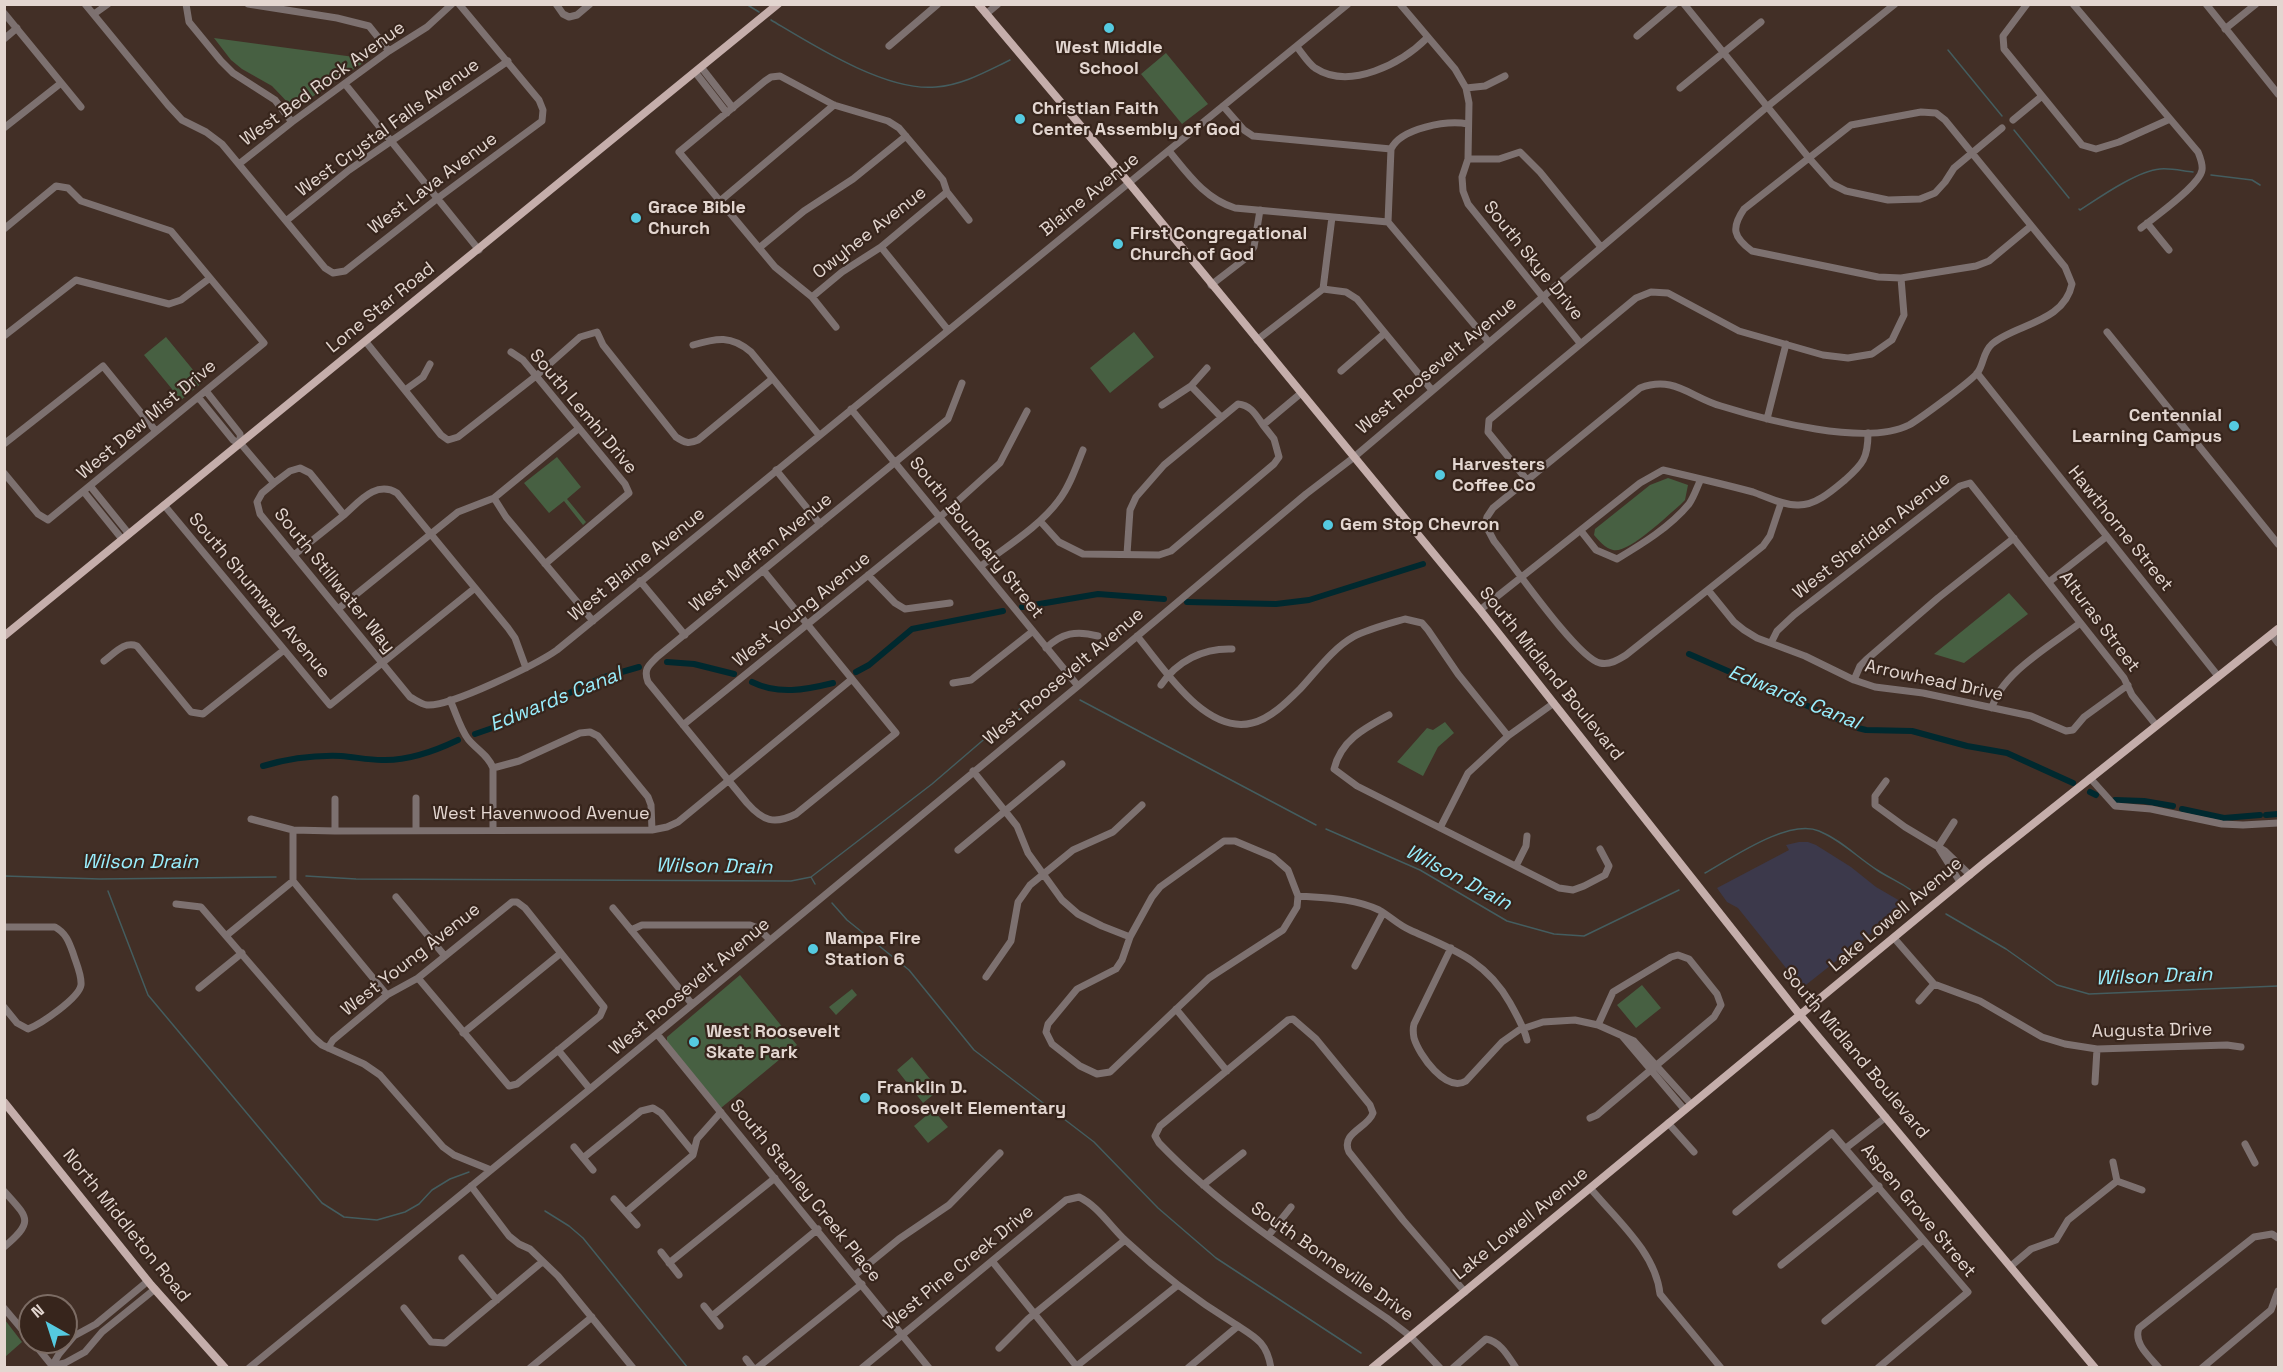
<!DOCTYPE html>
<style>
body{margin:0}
#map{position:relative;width:2283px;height:1372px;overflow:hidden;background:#422f26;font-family:"Space Grotesk",sans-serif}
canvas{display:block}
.frame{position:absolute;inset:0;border:6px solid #e3d6d0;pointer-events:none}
.north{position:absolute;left:18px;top:1294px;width:60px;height:60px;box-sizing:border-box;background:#37251c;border:2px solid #7c6c64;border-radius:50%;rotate:321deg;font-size:16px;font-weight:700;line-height:24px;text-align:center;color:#e3d6d0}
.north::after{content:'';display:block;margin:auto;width:21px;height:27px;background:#55cae0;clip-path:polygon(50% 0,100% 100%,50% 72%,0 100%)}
</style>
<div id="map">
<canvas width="2283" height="1372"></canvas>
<div class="frame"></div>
<div class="north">N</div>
</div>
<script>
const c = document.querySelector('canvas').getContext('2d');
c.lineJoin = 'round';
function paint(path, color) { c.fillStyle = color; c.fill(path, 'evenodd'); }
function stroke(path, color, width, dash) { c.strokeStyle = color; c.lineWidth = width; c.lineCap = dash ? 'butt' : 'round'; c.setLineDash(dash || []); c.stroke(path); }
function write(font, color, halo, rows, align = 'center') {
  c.font = font + ' "Space Grotesk",sans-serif'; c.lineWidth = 4.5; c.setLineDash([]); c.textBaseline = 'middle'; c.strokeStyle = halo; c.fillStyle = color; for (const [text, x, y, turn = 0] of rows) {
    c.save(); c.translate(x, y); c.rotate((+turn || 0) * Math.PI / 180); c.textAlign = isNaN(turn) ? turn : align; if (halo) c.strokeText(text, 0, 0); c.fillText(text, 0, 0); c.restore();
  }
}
paint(new Path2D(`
 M1799 842H1808L1816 845 1851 867 1876 887 1907 905 1802 988 1738 908 1727 902 1717 888 1789 850 1786 845Z`), '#3c394b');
paint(new Path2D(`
 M214 38 369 59 294 109 272 86 242 69 231 60Z
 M1166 53 1208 104 1182 124 1141 74Z
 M1134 332 1154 357 1110 393 1090 368Z
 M166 337 203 382 181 400 144 355Z
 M557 457 581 487 567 499 586 522 583 525 564 501 549 513 524 483Z
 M1668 478 1688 485 1685 500 1680 505C1667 516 1628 554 1613 550 1605 548 1599 541 1594 535L1595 529 1650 485Z
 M2009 593 2028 614 1964 663 1934 654Z
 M1445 722 1454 733 1438 747 1423 776 1397 762 1427 728 1433 730Z
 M740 975 797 1045 721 1108 667 1043V1037Z
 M1642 985 1661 1008 1636 1028 1617 1005Z
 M852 989 857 995 836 1015 829 1007Z
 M912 1057 939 1090 923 1103 897 1070Z
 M933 1110 948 1127 928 1143 914 1126Z
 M5 1320 22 1342 5 1357H4Z`), '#476042');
stroke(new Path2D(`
 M746 4 759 12
 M771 20C813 45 886 92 936 87 963 85 987 71 1010 60
 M1948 50 2002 116
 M2014 130 2069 198
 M2211 175 2252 180 2260 185
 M2079 209 2080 210C2100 197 2137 171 2160 169 2171 168 2183 171 2193 172
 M1080 700 1316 825
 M1326 829 1420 870 1507 921 1554 934 1584 936 1679 890
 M1705 873C1732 858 1789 818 1819 831 1841 840 1857 857 1877 870 1892 880 1910 886 1923 900
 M4 876 100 879 276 877
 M306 876 356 879 791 881 811 877 932 784 1024 705 1056 690
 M811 877 815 884
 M108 891 148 995 322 1203 344 1217 377 1220 405 1212 419 1204 432 1190 450 1179 469 1172
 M832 903 847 920 909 970 974 1050 1094 1142 1158 1208 1216 1258 1361 1353
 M1946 914 2006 949 2057 985 2089 994 2278 986
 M545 1211 569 1226 583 1238 688 1368`), '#445d5f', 1.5);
stroke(new Path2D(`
 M1187 602 1276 604 1309 600 1423 564
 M1022 607 1098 594 1164 599
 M1689 654 1858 728 1866 730 1912 731 1967 746 2007 753 2073 783
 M667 662 694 664 734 674
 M856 672 869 665 912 629 1003 611
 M752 682C778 695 805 690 833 683
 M475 734 504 724 601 678 639 667
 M263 766C290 758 313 755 341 756 355 757 368 760 382 760 408 761 435 751 458 740
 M2090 792 2096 795
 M2115 800 2144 801 2173 806
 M2182 809 2224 818 2260 815
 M2266 815 2278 814`), '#00292f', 6);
stroke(new Path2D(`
 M85 4 168 105 182 120 206 132 222 144 325 268 333 273 345 271 438 198 542 121 543 110 539 100 459 4
 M186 4 189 22 221 61 233 73 275 100 292 122
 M248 4 337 18 369 26 389 51
 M556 4 563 14 569 17 577 15 590 4
 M1400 4 1455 69 1466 88 1469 103 1468 159 1462 177 1463 191 1468 204 1580 343
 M1684 4 1809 158 1832 184 1846 191 1888 200 1920 199 1935 193 1945 182 1954 168 2002 128
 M2027 4 2003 36 2004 49 2082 145 2096 149 2119 142 2170 119
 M2073 4 2198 152C2200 157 2203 164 2202 170 2200 185 2155 217 2141 228
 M2206 4 2278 94
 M4 13 81 107
 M94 14 108 4
 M986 14 998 4
 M2225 29 2256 4
 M1637 36 1675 4
 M4 39 17 28
 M889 46 938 4
 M1297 47C1302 53 1308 63 1315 68 1350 91 1402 63 1427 38
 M701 67 733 108
 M695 72 727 113
 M345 84 479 250
 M1466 88 1485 86 1505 76
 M1680 88 1761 22
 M1223 106 1244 130 1253 136 1391 149C1401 128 1447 120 1468 124
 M2013 120 2042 96
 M4 128 61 83
 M1169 151C1188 174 1205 199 1235 208L1388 222 1488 341
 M1468 159H1499L1520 152 1540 172 1601 247
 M239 164 292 122 389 51 427 27 452 4
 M720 201 834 105
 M286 221 349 170 508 61
 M1388 222 1391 149
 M2147 223 2169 250
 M4 229 56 186 68 188 81 201 171 231 264 343 48 520 38 514 4 473
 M881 247 948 330
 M759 248 804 211 853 179 906 136
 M1211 285 1246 258 1254 247 1260 210
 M1323 289 1346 292 1357 299 1431 389
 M812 297 842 272 881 247 947 192
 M836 327 812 297 775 267 679 152 765 81 771 77 780 76 834 105 888 121 899 128 943 180 947 192 969 220
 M2107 332 2278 544
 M4 336 76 280 169 304 181 300 210 278
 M1257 340 1323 289 1332 217
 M366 342 441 435 448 440 458 437 536 376 580 337 597 332 603 345 676 437C685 443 689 444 698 440L772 379
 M693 345C717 338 731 335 751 352L819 435
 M511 352 523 360 625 484 629 493 545 564
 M1341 371 1385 333
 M1977 373 2218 676
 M1191 386 1221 417
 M405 390 423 377 430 364
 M206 391 240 434 241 444
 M198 397 233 440 241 444 274 483 262 493 257 502 260 514 410 697C416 700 421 704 427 705 450 707 537 664 557 650L1348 4
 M1162 405 1191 386 1207 368
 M851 409 1078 686
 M1767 419 1786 344
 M4 444 103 366 155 430
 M776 470 820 524
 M1527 480 1488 432 1489 420 1636 298 1651 292 1668 293 1739 331 1823 355 1848 358 1872 354 1892 340 1904 315 1901 278
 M274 483 290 471 300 468 310 473 344 515C359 502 376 480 397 493L508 628 515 638 526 668
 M91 487 129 534
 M84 492 122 539
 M494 498 506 517 593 621
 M1781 503 1770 536 1763 546 1626 655C1618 660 1610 665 1600 663 1577 658 1512 563 1494 541L1485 524 1487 517 1493 508 1640 388C1674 375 1690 397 1721 406 1766 420 1866 447 1909 425 1918 420 1973 380 1978 372 1984 363 1983 352 1992 344 2015 324 2064 323 2072 284L2065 267 1945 120 1936 113 1921 112 1851 125 1744 209C1731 228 1733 237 1752 251L1878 277 1901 278 1976 266 1989 261 2031 226
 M164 505 330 705 475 588
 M1040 521 1059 542 1083 554 1159 555 1171 551 1274 464 1279 457 1274 439 1263 425 1300 394
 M1581 531 1596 550 1617 559C1642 544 1670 527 1689 504 1694 497 1697 487 1701 479
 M1127 554 1130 510 1136 497 1164 465 1238 404C1251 405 1256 415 1263 425
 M294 555 344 515
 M981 566C1007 546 1039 527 1059 500 1070 486 1076 467 1083 450
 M763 570 896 733 796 814C774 825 763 821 747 803L648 682C643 669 649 665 657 657L948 419 962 383
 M868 575 895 603 905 609 950 603
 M640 581 685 635
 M2049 582 2106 537
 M1708 590 1734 622 1744 630 1757 638 1805 656 1854 680 1875 687 1923 693 2031 716 2066 731 2073 730 2084 717 2128 685
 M338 609 458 512 494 498 578 429
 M1480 610 1640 483 1663 470C1693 477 1723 484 1753 492 1767 497 1782 505 1797 505 1815 506 1832 491 1845 480 1863 464 1868 458 1868 433
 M2272 635 2278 643
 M1137 636C1163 667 1205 735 1252 723 1270 719 1287 702 1300 689 1316 672 1332 649 1353 637 1368 629 1388 624 1405 619L1422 623 1428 630 1458 674 1508 736
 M1771 643 1777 631 1794 615 1960 486 1970 483 2124 678 2132 695 2156 725
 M1046 648C1062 633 1076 630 1098 636
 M104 661C115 653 124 641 137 646L191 712 203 714 284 650
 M1854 680 1860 666 1866 660 1938 598 2014 538
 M953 683 971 680 1033 631
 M1161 685C1177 661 1203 648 1232 649
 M450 700C456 713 460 728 468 739 477 750 488 755 493 768V830
 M1992 708C2001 673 2052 645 2080 623
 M1389 715C1365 728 1341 740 1334 769L1357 786 1559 888 1573 890 1584 886 1605 875 1609 866 1600 849
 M683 725 940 517 1000 463 1027 411
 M493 768 519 761 580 733 590 732 598 736 648 797 651 805 652 830
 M973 771 1017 826 1028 853 1062 900 1078 914 1102 926 1130 937
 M2090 778 2115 806 2151 809 2222 824 2243 825 2278 823
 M1886 781 1875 796V805L1905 827 1945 851 1970 875
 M416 798V830
 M335 799V831
 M251 819 293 830 335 831 652 830 667 827 678 822 852 679
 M1440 828 1468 773 1508 736 1554 703
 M293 830V881L387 995
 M1224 841H1235L1273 857 1288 870 1298 896 1297 907 1283 930 1209 978 1110 1072 1097 1074 1080 1066 1052 1044 1046 1032 1048 1024 1077 989 1116 969 1122 960 1130 937 1152 897 1160 887Z
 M1938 847 1960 882
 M1938 847 1954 822
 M958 850 1062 764
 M1516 866 1526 846 1527 836
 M1298 896C1325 898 1354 898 1379 910 1390 916 1398 925 1410 930 1452 949 1486 960 1510 1003 1517 1016 1524 1027 1527 1040
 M396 897 444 955
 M176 904 201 907 314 1038 322 1045 364 1064 380 1075 443 1147 454 1155 491 1170
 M613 908 692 1004
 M4 927H55C66 933 69 942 73 953 76 963 82 975 81 985 79 998 41 1024 28 1029L17 1023 4 1007
 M631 930 642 925H750L758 928 770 940
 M227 935 293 881
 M1894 938 1934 984 1980 1001 2042 1037 2065 1044 2097 1049 2227 1045 2241 1047
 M1451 948 1414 1024C1413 1028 1413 1033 1414 1038 1419 1055 1446 1093 1466 1081L1502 1042 1519 1030 1543 1022 1575 1020 1598 1025 1634 1041 1691 1104
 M1355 966 1383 913
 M986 977 1011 941 1018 902 1030 885 1073 850 1113 832 1142 805
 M199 988 242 953
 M1919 1001 1934 984
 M1176 1009 1227 1071
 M463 1033 561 953
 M657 1034 929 1368
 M1623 1037 1684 1109
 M328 1048 333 1040 387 995 418 978 512 902H517L525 908 604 1007 600 1016 517 1084 509 1086 418 978
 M558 1050 590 1089
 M2095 1082 2097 1049
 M1590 1118 1597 1115 1714 1017 1721 1005 1717 994 1689 959 1678 955 1671 957 1613 992 1598 1025
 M1668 1123 1694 1152
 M2245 1144 2255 1163
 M574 1147 593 1170
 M1846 1148 1886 1117
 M583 1158 641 1111 653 1108 661 1113 693 1152
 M2113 1162 2117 1181
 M2117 1181 2142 1190
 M1203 1185 1243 1153
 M471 1186 509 1236 519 1244 530 1249 558 1276 633 1368
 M1591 1189C1616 1219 1656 1253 1660 1294L1721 1368
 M4 1191C28 1218 35 1221 4 1247
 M614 1199 637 1225
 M626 1212 693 1155 697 1139 721 1112
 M1736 1212 1832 1133 1968 1292 1878 1368
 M1268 1236 1291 1207
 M661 1252 679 1275
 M462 1258 497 1300
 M992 1261 1078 1368
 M669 1263 775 1178
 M1781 1265 1879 1186
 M2011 1266 2031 1249 2056 1240 2068 1220 2117 1181
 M855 1275 899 1239 949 1205 1000 1153
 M148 1281 96 1324 74 1336 59 1354 52 1366 65 1363 85 1352 102 1332 155 1289
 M704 1306 712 1316 818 1229
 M4 1308 30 1339
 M404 1308 431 1342 445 1343 542 1262
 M712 1316 720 1326
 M1825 1321 1923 1240
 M33 1342 54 1368
 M999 1348 1028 1319 1125 1240
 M746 1359 753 1368
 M1078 1365 1178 1285
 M249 1368 590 1089 1078 686 1306 494 1353 458 1768 106 1895 4
 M530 1368 592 1317
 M757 1368 862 1284
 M862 1368 1066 1200 1079 1197C1098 1206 1110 1226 1125 1240 1159 1272 1196 1300 1235 1324 1255 1337 1267 1342 1271 1368
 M1188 1368 1238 1326
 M1440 1368 1410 1336 1388 1319C1308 1264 1226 1213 1159 1143L1155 1136 1160 1126 1288 1020 1293 1019 1316 1039 1370 1105 1373 1113C1368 1128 1340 1133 1349 1152L1403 1220 1465 1292
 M1453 1368 1486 1339C1501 1342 1508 1356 1516 1368
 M2159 1368C2149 1356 2133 1343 2139 1328L2254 1237 2272 1234 2278 1238
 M2202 1368 2271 1310 2278 1291`), '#7d7170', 7);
stroke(new Path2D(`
 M978 4 1129 183 1480 610 1800 1015 2095 1368
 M4 636 778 4
 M4 1102 151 1285 225 1368
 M1372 1368 1984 863 2278 629`), '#c5aeab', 8);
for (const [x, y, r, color] of [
 [1109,28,6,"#55cae0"],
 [1020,119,6,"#55cae0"],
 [636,218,6,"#55cae0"],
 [1118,244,6,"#55cae0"],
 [2234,426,6,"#55cae0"],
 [1440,475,6,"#55cae0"],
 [1328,525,6,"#55cae0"],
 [813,949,6,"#55cae0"],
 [694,1042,6,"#55cae0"],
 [865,1098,6,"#55cae0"]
]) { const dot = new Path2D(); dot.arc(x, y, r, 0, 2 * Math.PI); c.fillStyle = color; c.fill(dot); stroke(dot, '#37251c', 2); }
write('bold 18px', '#e3d6d0', '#37251c', [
 ["West Middle",1109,48,"center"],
 ["School",1109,69,"center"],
 ["Christian Faith",1032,109],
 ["Center Assembly of God",1032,130],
 ["Grace Bible",648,208],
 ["Church",648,229],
 ["First Congregational",1130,234],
 ["Church of God",1130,255],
 ["Centennial",2222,416,"right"],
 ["Learning Campus",2222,437,"right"],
 ["Harvesters",1452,465],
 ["Coffee Co",1452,486],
 ["Gem Stop Chevron",1340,525],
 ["Nampa Fire",825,939],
 ["Station 6",825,960],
 ["West Roosevelt",706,1032],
 ["Skate Park",706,1053],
 ["Franklin D.",877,1088],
 ["Roosevelt Elementary",877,1109]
], 'left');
write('18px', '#e3d6d0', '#37251c', [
 ["West Bed Rock Avenue",323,84,-36],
 ["West Crystal Falls Avenue",388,128,-36],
 ["West Lava Avenue",433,184,-37],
 ["Blaine Avenue",1090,195,-39],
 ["Owyhee Avenue",870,233,-38],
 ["South Skye Drive",1533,261,51],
 ["Lone Star Road",381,308,-39],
 ["West Roosevelt Avenue",1437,366,-40],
 ["South Lemhi Drive",583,412,50],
 ["West Dew Mist Drive",147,420,-40],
 ["Hawthorne Street",2120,529,51],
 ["West Sheridan Avenue",1872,536,-38],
 ["South Boundary Street",976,538,51],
 ["West Meffan Avenue",761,553,-39],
 ["West Blaine Avenue",637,565,-39],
 ["South Stillwater Way",334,581,51],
 ["South Shumway Avenue",259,596,50],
 ["West Young Avenue",802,610,-39],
 ["Alturas Street",2099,622,53],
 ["South Midland Boulevard",1551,674,51],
 ["West Roosevelt Avenue",1064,677,-40],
 ["Arrowhead Drive",1934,681,12],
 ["West Havenwood Avenue",541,814],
 ["Lake Lowell Avenue",1896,915,-40],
 ["West Young Avenue",411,960,-38],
 ["West Roosevelt Avenue",690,987,-40],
 ["Augusta Drive",2152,1031,-1],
 ["South Midland Boulevard",1855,1053,50],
 ["South Stanley Creek Place",805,1191,51],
 ["Aspen Grove Street",1918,1211,50],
 ["Lake Lowell Avenue",1521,1224,-39],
 ["North Middleton Road",126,1226,51],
 ["South Bonneville Drive",1332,1262,35],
 ["West Pine Creek Drive",959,1268,-39]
]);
write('italic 20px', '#99eefd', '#37251c', [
 ["Edwards Canal",1794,698,22],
 ["Edwards Canal",556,700,-22],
 ["Wilson Drain",140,863],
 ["Wilson Drain",714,867,1],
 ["Wilson Drain",1458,878,28],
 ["Wilson Drain",2154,977,-2]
]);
</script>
